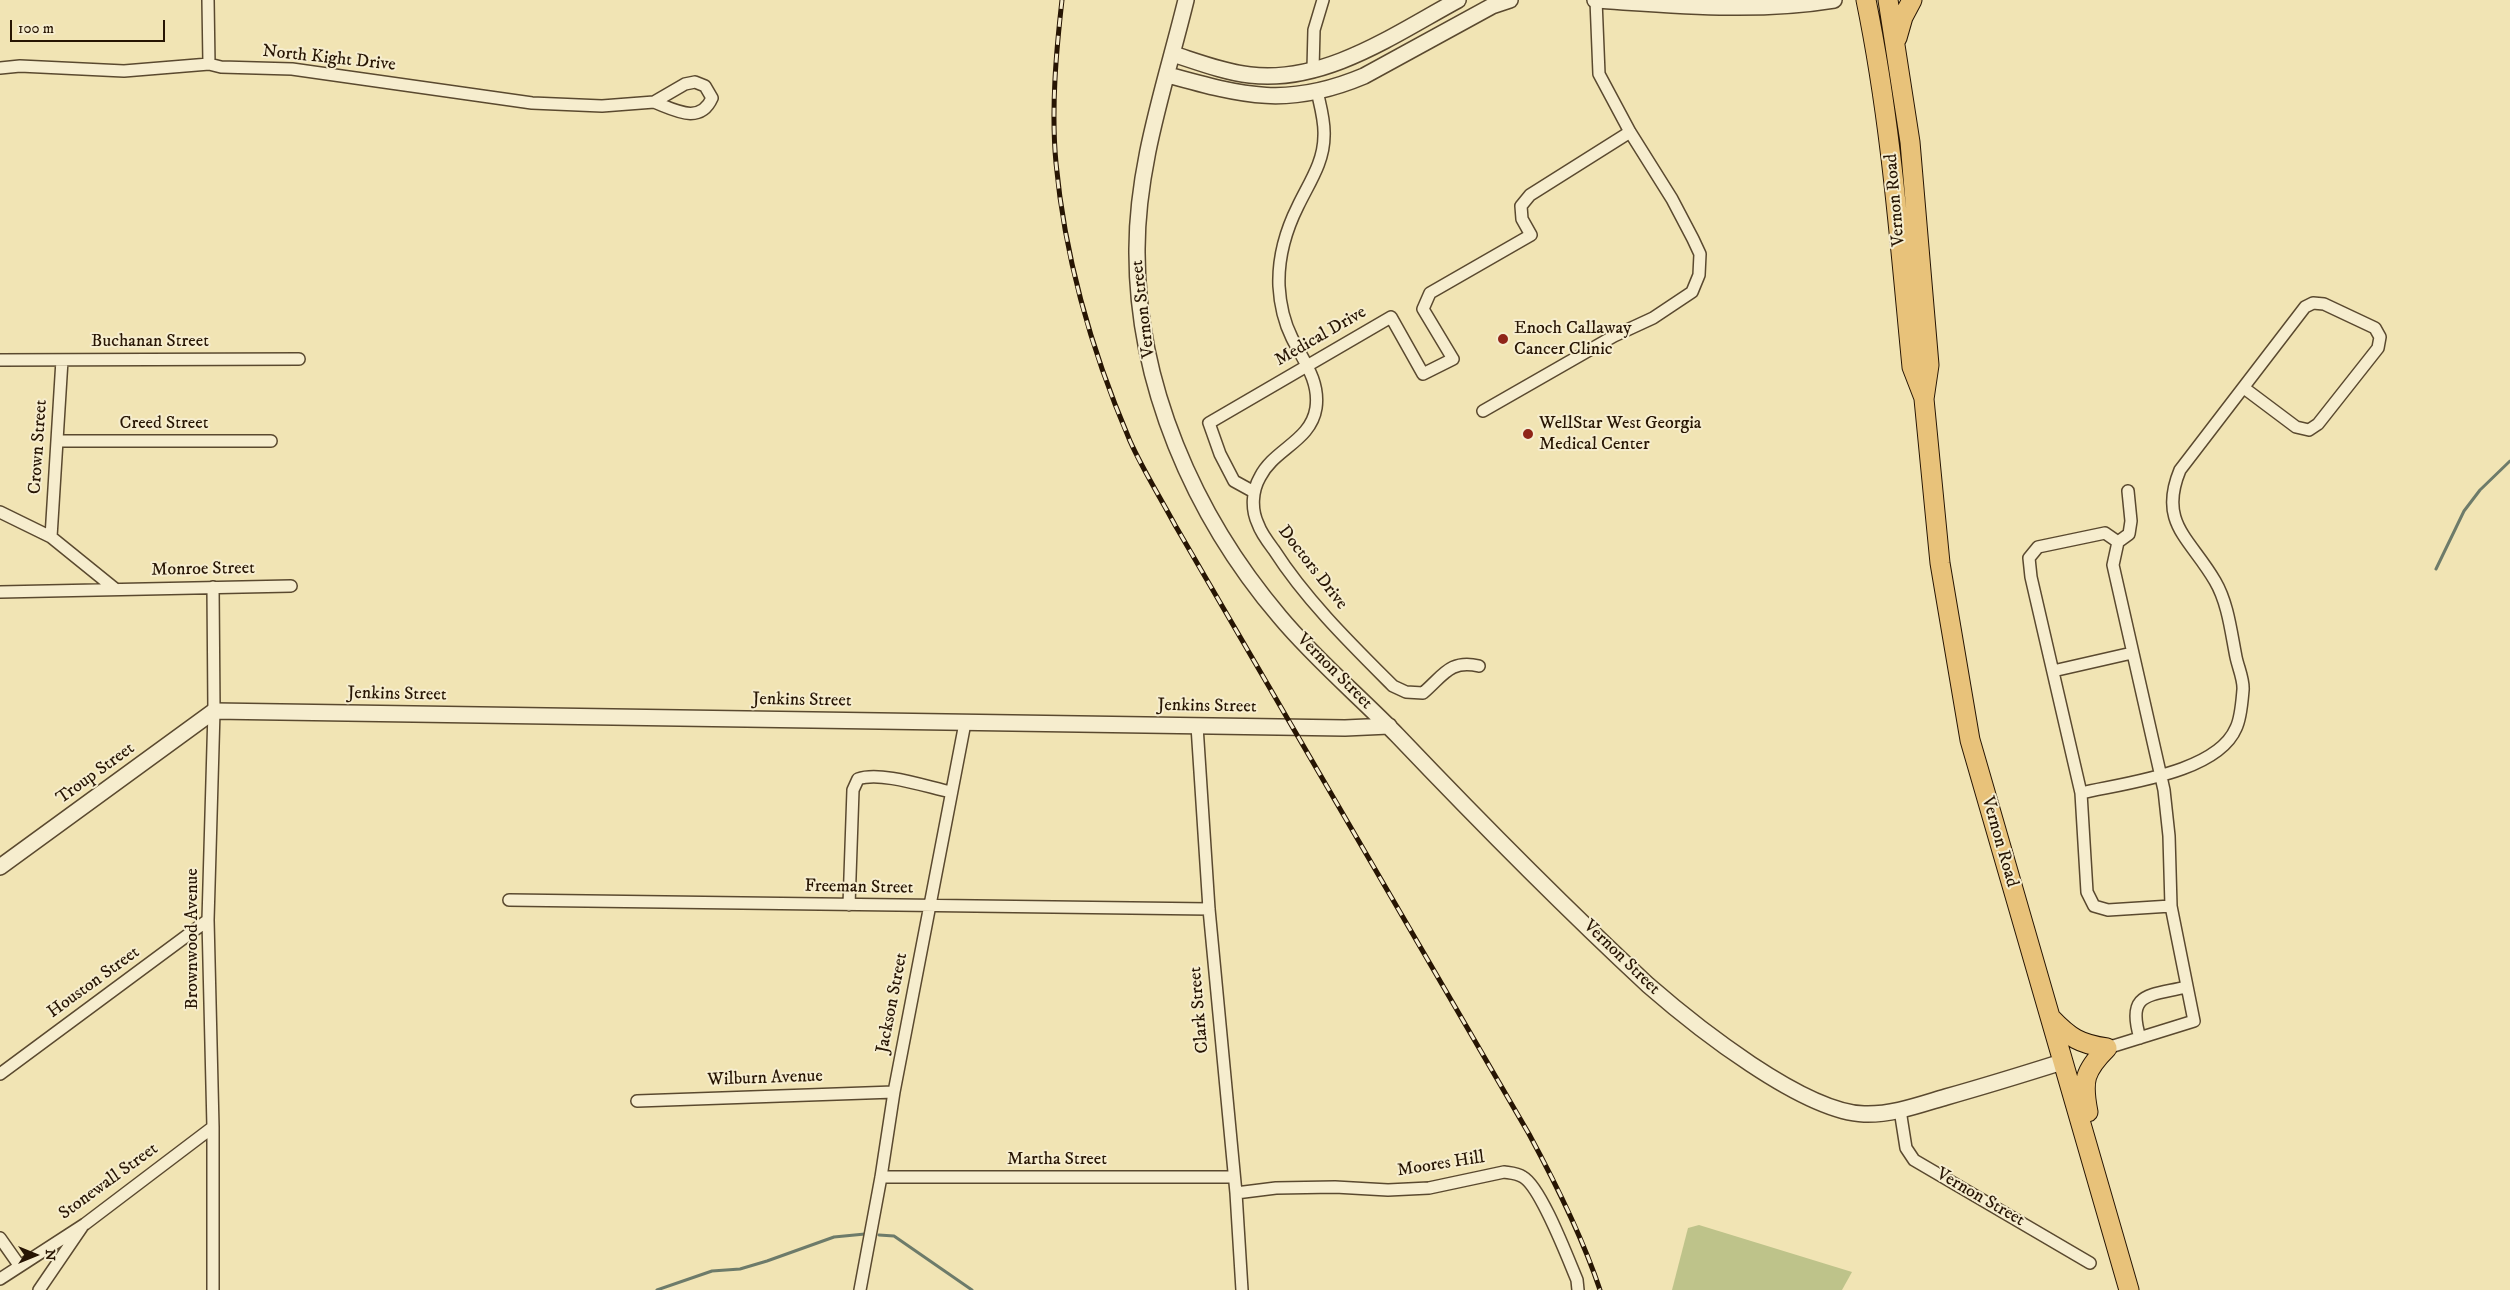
<!DOCTYPE html>
<style>
body{margin:0}
#map{position:relative;width:2510px;height:1290px;overflow:hidden;background:#f1e4b4;font-family:"IM FELL DW Pica",serif}
canvas{display:block}
.north{position:absolute;left:10px;top:1230px;width:50px;height:50px;-webkit-text-stroke:4px #f6edce;paint-order:stroke;rotate:90deg;font-size:14px;font-weight:700;line-height:20px;text-align:center;color:#271503}
.north::after{content:'';display:block;margin:auto;width:18px;height:22px;background:#271503;clip-path:polygon(50% 0,100% 100%,50% 72%,0 100%)}
.scale{position:absolute;left:10px;top:20px;width:155px;height:22px;box-sizing:border-box;border:2px solid #271503;border-top:0;padding-left:6px;font-size:15px;line-height:18px;white-space:nowrap;color:#271503;-webkit-text-stroke:4px #f6edce;paint-order:stroke}
</style>
<div id="map">
<canvas width="2510" height="1290"></canvas>
<div class="north">N</div>
<div class="scale">100 m</div>
</div>
<script>
const c = document.querySelector('canvas').getContext('2d');
c.lineJoin = 'round';
function paint(path, color) { c.fillStyle = color; c.fill(path, 'evenodd'); }
function stroke(path, color, width, dash) { c.strokeStyle = color; c.lineWidth = width; c.lineCap = dash ? 'butt' : 'round'; c.setLineDash(dash || []); c.stroke(path); }
function write(font, color, halo, rows, align = 'center') {
  c.font = font + ' "IM FELL DW Pica",serif'; c.lineWidth = 4; c.setLineDash([]); c.textBaseline = 'middle'; c.strokeStyle = halo; c.fillStyle = color; for (const [text, x, y, turn = 0] of rows) {
    c.save(); c.translate(x, y); c.rotate((+turn || 0) * Math.PI / 180); c.textAlign = isNaN(turn) ? turn : align; if (halo) c.strokeText(text, 0, 0); c.fillText(text, 0, 0); c.restore();
  }
}
paint(new Path2D(`
 M1699 1225 1852 1272 1842 1290H1672L1688 1228Z`), '#bec38a');
stroke(new Path2D(`
 M2436 569 2464 511 2480 490 2510 461
 M879 1235 894 1236 972 1290
 M657 1290 712 1271 740 1269 767 1261 834 1237 865 1234`), '#6d7b6a', 3);
const minor = new Path2D(`
 M208 0 209 64
 M0 68 20 66 124 71 209 64 221 67 292 69 532 103 602 106 654 102 685 84 695 82 705 86 712 98C700 125 675 110 654 102
 M1313 69 1314 30 1323 0
 M1317 91C1320 105 1325 121 1324 136 1324 162 1309 183 1298 206 1286 230 1278 259 1279 286 1280 304 1284 322 1292 338 1303 360 1320 381 1316 408 1311 441 1274 449 1260 477 1252 491 1251 509 1258 524 1261 533 1268 542 1274 550 1306 600 1351 644 1393 686L1406 692 1423 693C1443 676 1450 659 1479 666
 M0 360 299 359
 M1483 411 1614 336 1653 318 1692 292 1699 275 1700 254 1693 239 1672 199 1630 132 1599 74 1596 0
 M57 441H271
 M1254 492 1234 481 1220 454 1209 423 1391 317 1423 374 1453 359 1423 309 1430 293 1531 235 1522 219 1521 206 1530 195 1630 132
 M0 512 51 537 114 588
 M51 537 62 360
 M2118 542 2105 533 2038 547 2029 558 2031 577 2081 793 2087 892 2094 906 2108 910 2171 906
 M0 592 291 586
 M2053 671 2132 653
 M1197 726 1209 909 1236 1193 1242 1290
 M2081 793C2124 783 2217 773 2236 728 2241 718 2242 701 2243 690 2244 680 2238 667 2236 657 2231 632 2228 603 2215 581 2190 538 2158 523 2180 470L2305 307 2313 303 2324 304 2375 328 2380 337 2378 348 2318 424 2309 430 2296 427 2244 388
 M509 900 1209 909
 M849 905 853 790 858 779C881 771 927 787 951 792
 M2140 1038C2126 992 2149 996 2186 987
 M2107 1048 2194 1021 2171 906 2169 836 2164 790 2113 565 2118 542 2129 534 2131 521 2128 491
 M0 1074 208 920
 M637 1101 894 1092
 M1900 1110 1906 1148 1914 1160 2090 1263
 M881 1177H1233
 M1236 1193 1276 1188 1335 1187 1388 1190 1429 1188 1504 1172C1511 1173 1517 1173 1523 1177 1541 1187 1568 1259 1577 1280L1578 1290
 M0 1238 19 1265
 M0 1279 85 1224 213 1127
 M39 1290 82 1227
 M213 1290V1127L208 920 214 711 213 587
 M860 1290 881 1177 894 1092 965 723`);
const tertiary = new Path2D(`
 M1186 0C1166 82 1137 164 1137 249 1136 383 1194 516 1280 617 1315 659 1358 695 1397 735 1478 820 1562 905 1648 985 1695 1026 1803 1112 1864 1114 1892 1115 1919 1105 1946 1097 1985 1086 2024 1074 2062 1062
 M1595 0C1674 5 1755 13 1834 0
 M1173 54C1198 62 1224 72 1250 75 1325 84 1395 34 1458 0
 M1168 75C1244 96 1288 108 1364 76L1492 6 1510 0
 M0 867 214 711 1345 728 1389 726`);
const primary = new Path2D(`
 M1866 0C1891 121 1900 244 1912 367L1924 398
 M1888 0 1910 142 1929 365 1924 399 1940 563 1970 740 2129 1290
 M1897 38 1903 17 1912 0
 M2051 1018C2070 1038 2080 1044 2107 1048
 M2088 1112C2082 1081 2084 1071 2107 1048`);
stroke(minor, '#5a492f', 14);
stroke(tertiary, '#5a492f', 18);
stroke(primary, '#271503', 21);
stroke(minor, '#f6edce', 11);
stroke(tertiary, '#f6edce', 15);
stroke(primary, '#e8c27a', 19);
const rail = new Path2D(`
 M1062 0C1056 53 1051 110 1056 163 1065 260 1092 352 1130 441 1143 470 1160 497 1175 525L1529 1134C1556 1184 1582 1236 1600 1290`);
stroke(rail, '#271503', 5);
stroke(rail, '#f6edce', 3, [9]);
for (const [x, y, r, color] of [
 [1503,339,6,"#8f2418"],
 [1528,434,6,"#8f2418"]
]) { const dot = new Path2D(); dot.arc(x, y, r, 0, 2 * Math.PI); c.fillStyle = color; c.fill(dot); stroke(dot, '#f6edce', 2); }
write('18px', '#271503', '#f6edce', [
 ["North Kight Drive",329,59,6],
 ["Vernon Road",1896,200,-95],
 ["Vernon Street",1144,309,-97],
 ["Medical Drive",1321,337,-30],
 ["Buchanan Street",150,342],
 ["Creed Street",164,424],
 ["Crown Street",39,447,-86],
 ["Doctors Drive",1312,568,52],
 ["Monroe Street",203,570,-1],
 ["Vernon Street",1334,672,45],
 ["Jenkins Street",397,695,1],
 ["Jenkins Street",802,701,1],
 ["Jenkins Street",1207,707,1],
 ["Troup Street",96,774,-36],
 ["Vernon Road",1999,842,74],
 ["Freeman Street",859,888,1],
 ["Brownwood Avenue",193,939,-90],
 ["Vernon Street",1621,958,44],
 ["Houston Street",94,983,-36],
 ["Jackson Street",893,1003,-79],
 ["Clark Street",1200,1010,-95],
 ["Wilburn Avenue",765,1079,-2],
 ["Martha Street",1057,1160],
 ["Moores Hill",1441,1165,-9],
 ["Stonewall Street",109,1182,-36],
 ["Vernon Street",1980,1198,30]
]);
write('18px', '#271503', '#f6edce', [
 ["Enoch Callaway",1514,329],
 ["Cancer Clinic",1514,350],
 ["WellStar West Georgia",1539,424],
 ["Medical Center",1539,445]
], 'left');
</script>
